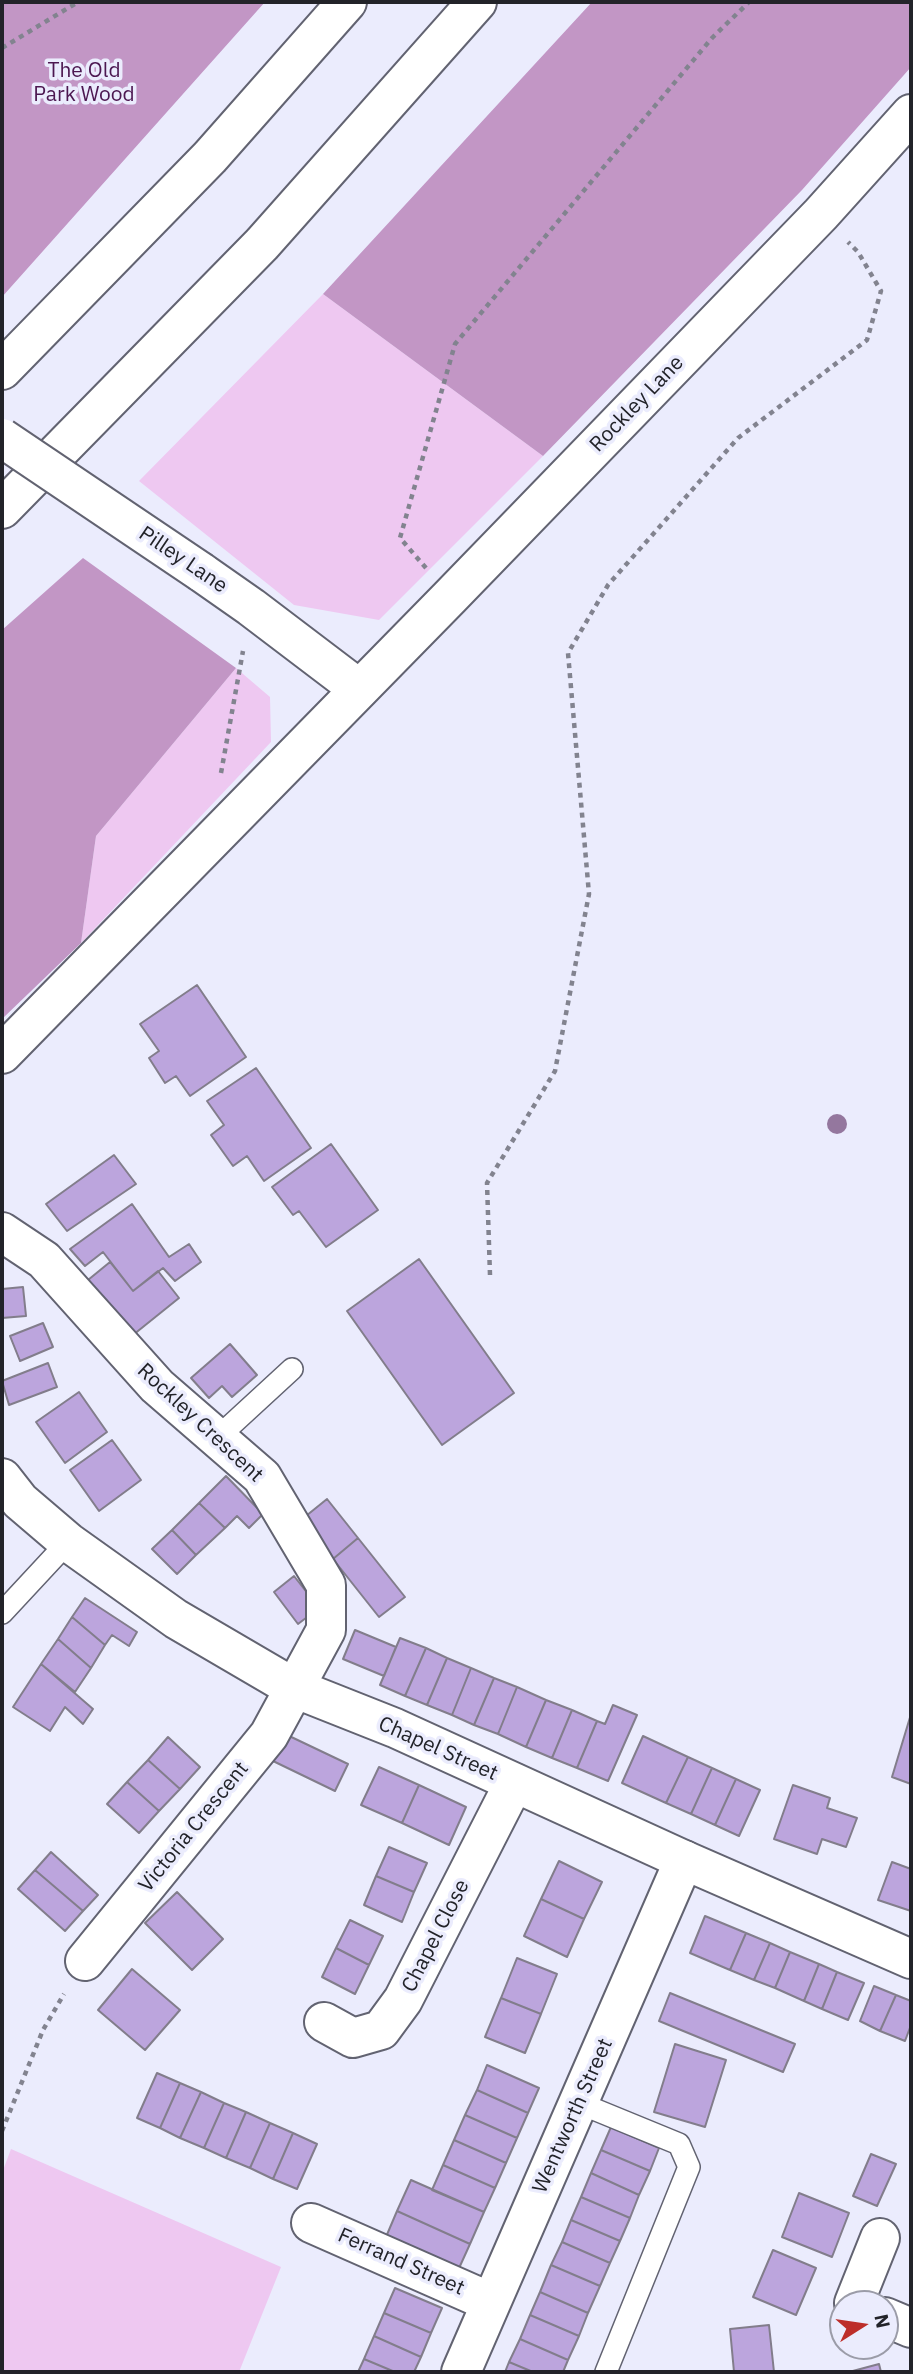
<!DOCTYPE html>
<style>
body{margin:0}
#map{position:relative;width:913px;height:2374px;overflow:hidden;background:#ebecfd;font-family:"IBM Plex Sans",sans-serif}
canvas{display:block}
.frame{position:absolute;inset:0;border:4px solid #222329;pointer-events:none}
.north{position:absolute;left:829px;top:2290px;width:70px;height:70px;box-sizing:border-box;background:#ebecfd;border:2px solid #9b9ca8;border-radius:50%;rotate:78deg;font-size:19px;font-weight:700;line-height:28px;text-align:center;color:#222329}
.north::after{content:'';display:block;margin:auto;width:24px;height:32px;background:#bd2e2a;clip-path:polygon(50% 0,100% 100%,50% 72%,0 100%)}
</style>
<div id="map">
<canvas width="913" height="2374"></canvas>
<div class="frame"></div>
<div class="north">N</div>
</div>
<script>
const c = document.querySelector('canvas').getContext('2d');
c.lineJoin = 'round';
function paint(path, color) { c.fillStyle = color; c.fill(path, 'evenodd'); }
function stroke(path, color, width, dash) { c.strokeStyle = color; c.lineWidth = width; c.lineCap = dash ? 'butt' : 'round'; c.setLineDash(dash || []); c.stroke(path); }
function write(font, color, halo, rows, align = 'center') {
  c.font = font + ' "IBM Plex Sans",sans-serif'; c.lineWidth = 7; c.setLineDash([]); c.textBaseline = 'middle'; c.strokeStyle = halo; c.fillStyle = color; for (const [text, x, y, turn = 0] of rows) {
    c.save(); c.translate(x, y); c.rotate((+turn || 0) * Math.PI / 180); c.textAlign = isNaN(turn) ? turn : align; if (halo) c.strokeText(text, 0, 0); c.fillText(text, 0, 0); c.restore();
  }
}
paint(new Path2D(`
 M323 294 543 456 379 620 294 605 139 481Z
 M236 668 270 697 271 742 81 943 96 836Z
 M11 2149 281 2267 239 2372H2V2173Z`), '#eec8f1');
paint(new Path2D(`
 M2 2H265L2 297Z
 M592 2H911V67L802 190 543 456 323 294Z
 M83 558 236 668 96 836 81 943 2 1019V630Z`), '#c296c5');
const building = new Path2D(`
 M197 985 246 1057 190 1096 176 1076 165 1083 149 1058 159 1051 140 1024Z
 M256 1068 311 1148 264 1181 247 1156 233 1166 211 1135 224 1125 207 1101Z
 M331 1144 378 1210 326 1247 299 1211 293 1215 272 1187Z
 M114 1155 136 1184 67 1231 46 1204Z
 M132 1204 169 1257 189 1244 201 1262 175 1281 163 1268 133 1291 103 1252 85 1266 70 1249Z
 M419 1259 514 1393 442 1445 347 1311Z
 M110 1262 133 1291 158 1271 179 1298 133 1335 88 1280Z
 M23 1287 26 1316 2 1318V1289Z
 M43 1323 53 1347 20 1361 10 1336Z
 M230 1344 257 1375 232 1397 222 1386 209 1398 191 1378Z
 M48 1363 57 1387 9 1405 2 1381Z
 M79 1392 107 1432 65 1463 36 1422Z
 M112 1440 141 1480 99 1511 70 1470Z
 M226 1476 263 1514 249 1528 237 1516 225 1528 199 1503Z
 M327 1499 358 1538 333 1559 301 1520Z
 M199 1503 225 1528 196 1555 172 1530Z
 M172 1530 196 1555 177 1574 152 1549Z
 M358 1538 405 1597 379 1617 333 1559Z
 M294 1576 319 1608 298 1624 274 1592Z
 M85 1598 137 1632 129 1646 112 1635 105 1645 72 1617Z
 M72 1617 105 1645 91 1668 58 1639Z
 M355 1630 396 1647 384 1676 343 1659Z
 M400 1638 426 1648 405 1696 380 1685Z
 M58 1639 91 1668 75 1692 41 1664Z
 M426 1648 447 1658 427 1705 405 1696Z
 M447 1658 471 1668 452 1715 427 1705Z
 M41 1664 93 1709 83 1724 65 1707 50 1731 13 1707Z
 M471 1668 494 1678 474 1725 452 1715Z
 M494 1678 517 1687 498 1734 474 1725Z
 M517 1687 546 1700 526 1747 498 1734Z
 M546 1700 572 1710 552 1758 526 1747Z
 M613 1705 637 1715 608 1781 577 1768 597 1721 605 1724Z
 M572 1710 597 1721 577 1768 552 1758Z
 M911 1714V1784L892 1777Z
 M285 1734 348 1764 335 1791 273 1761Z
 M643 1736 688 1757 666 1803 622 1783Z
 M168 1737 200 1767 180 1789 148 1760Z
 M688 1757 712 1768 691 1814 666 1803Z
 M148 1760 180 1789 159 1811 127 1782Z
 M379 1767 419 1785 402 1823 361 1805Z
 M712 1768 736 1779 715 1825 691 1814Z
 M736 1779 760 1790 739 1836 715 1825Z
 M127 1782 159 1811 139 1833 107 1804Z
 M419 1785 466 1807 449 1845 402 1823Z
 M793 1785 830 1798 827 1808 857 1818 846 1847 822 1839 817 1854 774 1839Z
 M389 1847 427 1863 414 1892 376 1876Z
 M51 1852 98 1895 83 1911 35 1870Z
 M559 1861 602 1882 584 1919 541 1899Z
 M892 1862 911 1869V1911L878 1900Z
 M35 1870 83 1911 65 1931 18 1889Z
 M376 1876 414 1892 402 1922 364 1905Z
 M177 1892 223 1939 192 1970 145 1923Z
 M541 1899 584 1919 567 1957 524 1936Z
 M705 1916 746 1933 730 1970 690 1953Z
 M350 1920 383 1936 369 1965 336 1948Z
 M746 1933 770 1943 754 1980 730 1970Z
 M770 1943 790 1952 775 1988 754 1980Z
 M336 1948 369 1965 355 1994 322 1977Z
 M790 1952 819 1964 804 2001 775 1988Z
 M517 1958 557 1974 541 2014 501 1998Z
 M819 1964 837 1972 822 2009 804 2001Z
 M132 1969 180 2010 145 2050 98 2010Z
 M837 1972 864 1983 848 2020 822 2009Z
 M874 1986 896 1995 880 2031 860 2021Z
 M670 1993 795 2044 783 2072 659 2021Z
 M896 1995 911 2001V2025L905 2041 880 2031Z
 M501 1998 541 2014 525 2053 485 2037Z
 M675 2044 726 2060 705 2127 654 2112Z
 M487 2065 539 2088 528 2113 477 2090Z
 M157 2073 180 2083 160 2128 137 2118Z
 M180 2083 201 2092 180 2138 160 2128Z
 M477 2090 528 2113 517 2138 465 2115Z
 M201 2092 224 2103 204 2148 180 2138Z
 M224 2103 246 2112 226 2158 204 2148Z
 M246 2112 270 2123 250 2168 226 2158Z
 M465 2115 517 2138 506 2163 454 2140Z
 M270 2123 293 2133 273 2179 250 2168Z
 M611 2127 659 2148 650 2171 601 2150Z
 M293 2133 317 2144 297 2189 273 2179Z
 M454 2140 506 2163 495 2188 443 2165Z
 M601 2150 650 2171 639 2195 591 2173Z
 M871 2154 896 2164 877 2206 853 2196Z
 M443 2165 495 2188 484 2212 432 2190Z
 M591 2173 639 2195 630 2218 581 2197Z
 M411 2180 484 2212 470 2244 397 2211Z
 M799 2193 849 2213 832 2257 782 2237Z
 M581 2197 630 2218 620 2241 571 2220Z
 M397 2211 470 2244 455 2277 383 2244Z
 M571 2220 620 2241 610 2263 562 2242Z
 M562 2242 610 2263 600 2286 551 2265Z
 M773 2250 816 2268 796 2315 753 2297Z
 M551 2265 600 2286 588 2313 540 2292Z
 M395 2288 442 2308 431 2333 384 2313Z
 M540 2292 588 2313 579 2336 530 2315Z
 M384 2313 431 2333 421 2357 374 2336Z
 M530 2315 579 2336 568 2360 520 2339Z
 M769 2325 774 2372H734L730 2329Z
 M374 2336 421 2357 414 2372H395L364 2359Z
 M520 2339 568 2360 563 2372H533L509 2362Z
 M364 2359 395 2372H358Z
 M509 2362 533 2372H505Z
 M879 2364 881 2372H849Z`);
paint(building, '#bca5dd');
stroke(building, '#827d8b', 2);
const lane = new Path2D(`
 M217 1438 292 1369
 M2 1613 68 1542
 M579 2103 679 2144 689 2167 606 2372`);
const street = new Path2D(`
 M201 572 251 607 359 689
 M2 1232 44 1260 157 1386 262 1477 326 1585V1630L269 1735 85 1961
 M324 2022 353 2038 381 2030 403 2000 514 1783
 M311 2223 490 2302
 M856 2304 854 2303 880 2238
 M885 2317 911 2328
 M461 2372 684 1860`);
const secondary = new Path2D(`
 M2 1054 450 597 821 214 911 114
 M2 1478 20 1501 68 1542 176 1619 294 1688 395 1728 684 1860 911 1959`);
const highway = new Path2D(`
 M2 370 210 157 347 2
 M2 509 262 244 477 2`);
stroke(lane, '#626371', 24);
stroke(street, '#626371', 42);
stroke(secondary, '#626371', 42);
stroke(highway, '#626371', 42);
stroke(new Path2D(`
 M2 48 78 2
 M426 568 400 538 455 344 712 38 749 2
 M221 773 243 651
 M490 1275 487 1183 555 1071 589 894 568 653 608 585 738 438 867 340 881 291 858 252 848 242
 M2 2131 43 2030 64 1994`), '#82838f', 4.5, [5, 5]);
stroke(lane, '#fff', 21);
stroke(street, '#fff', 38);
stroke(secondary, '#fff', 38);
stroke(highway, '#fff', 38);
const streetBridge = new Path2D(`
 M2 438 201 572`);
stroke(streetBridge, '#626371', 42, []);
stroke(streetBridge, '#fff', 38);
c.fillStyle = '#94779e';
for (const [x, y] of [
 [837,1124]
]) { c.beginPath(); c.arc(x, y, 10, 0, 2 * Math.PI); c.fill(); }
write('21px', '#4c1751', '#ebecfd', [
 ["The Old",84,71],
 ["Park Wood",84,95]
]);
write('21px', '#222329', '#ebecfd', [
 ["Rockley Lane",637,404,-46],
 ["Pilley Lane",183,560,34],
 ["Rockley Crescent",200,1423,43],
 ["Chapel Street",438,1749,24],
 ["Victoria Crescent",194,1827,-51],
 ["Chapel Close",436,1936,-63],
 ["Wentworth Street",573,2116,-66],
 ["Ferrand Street",401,2262,24]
]);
</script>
